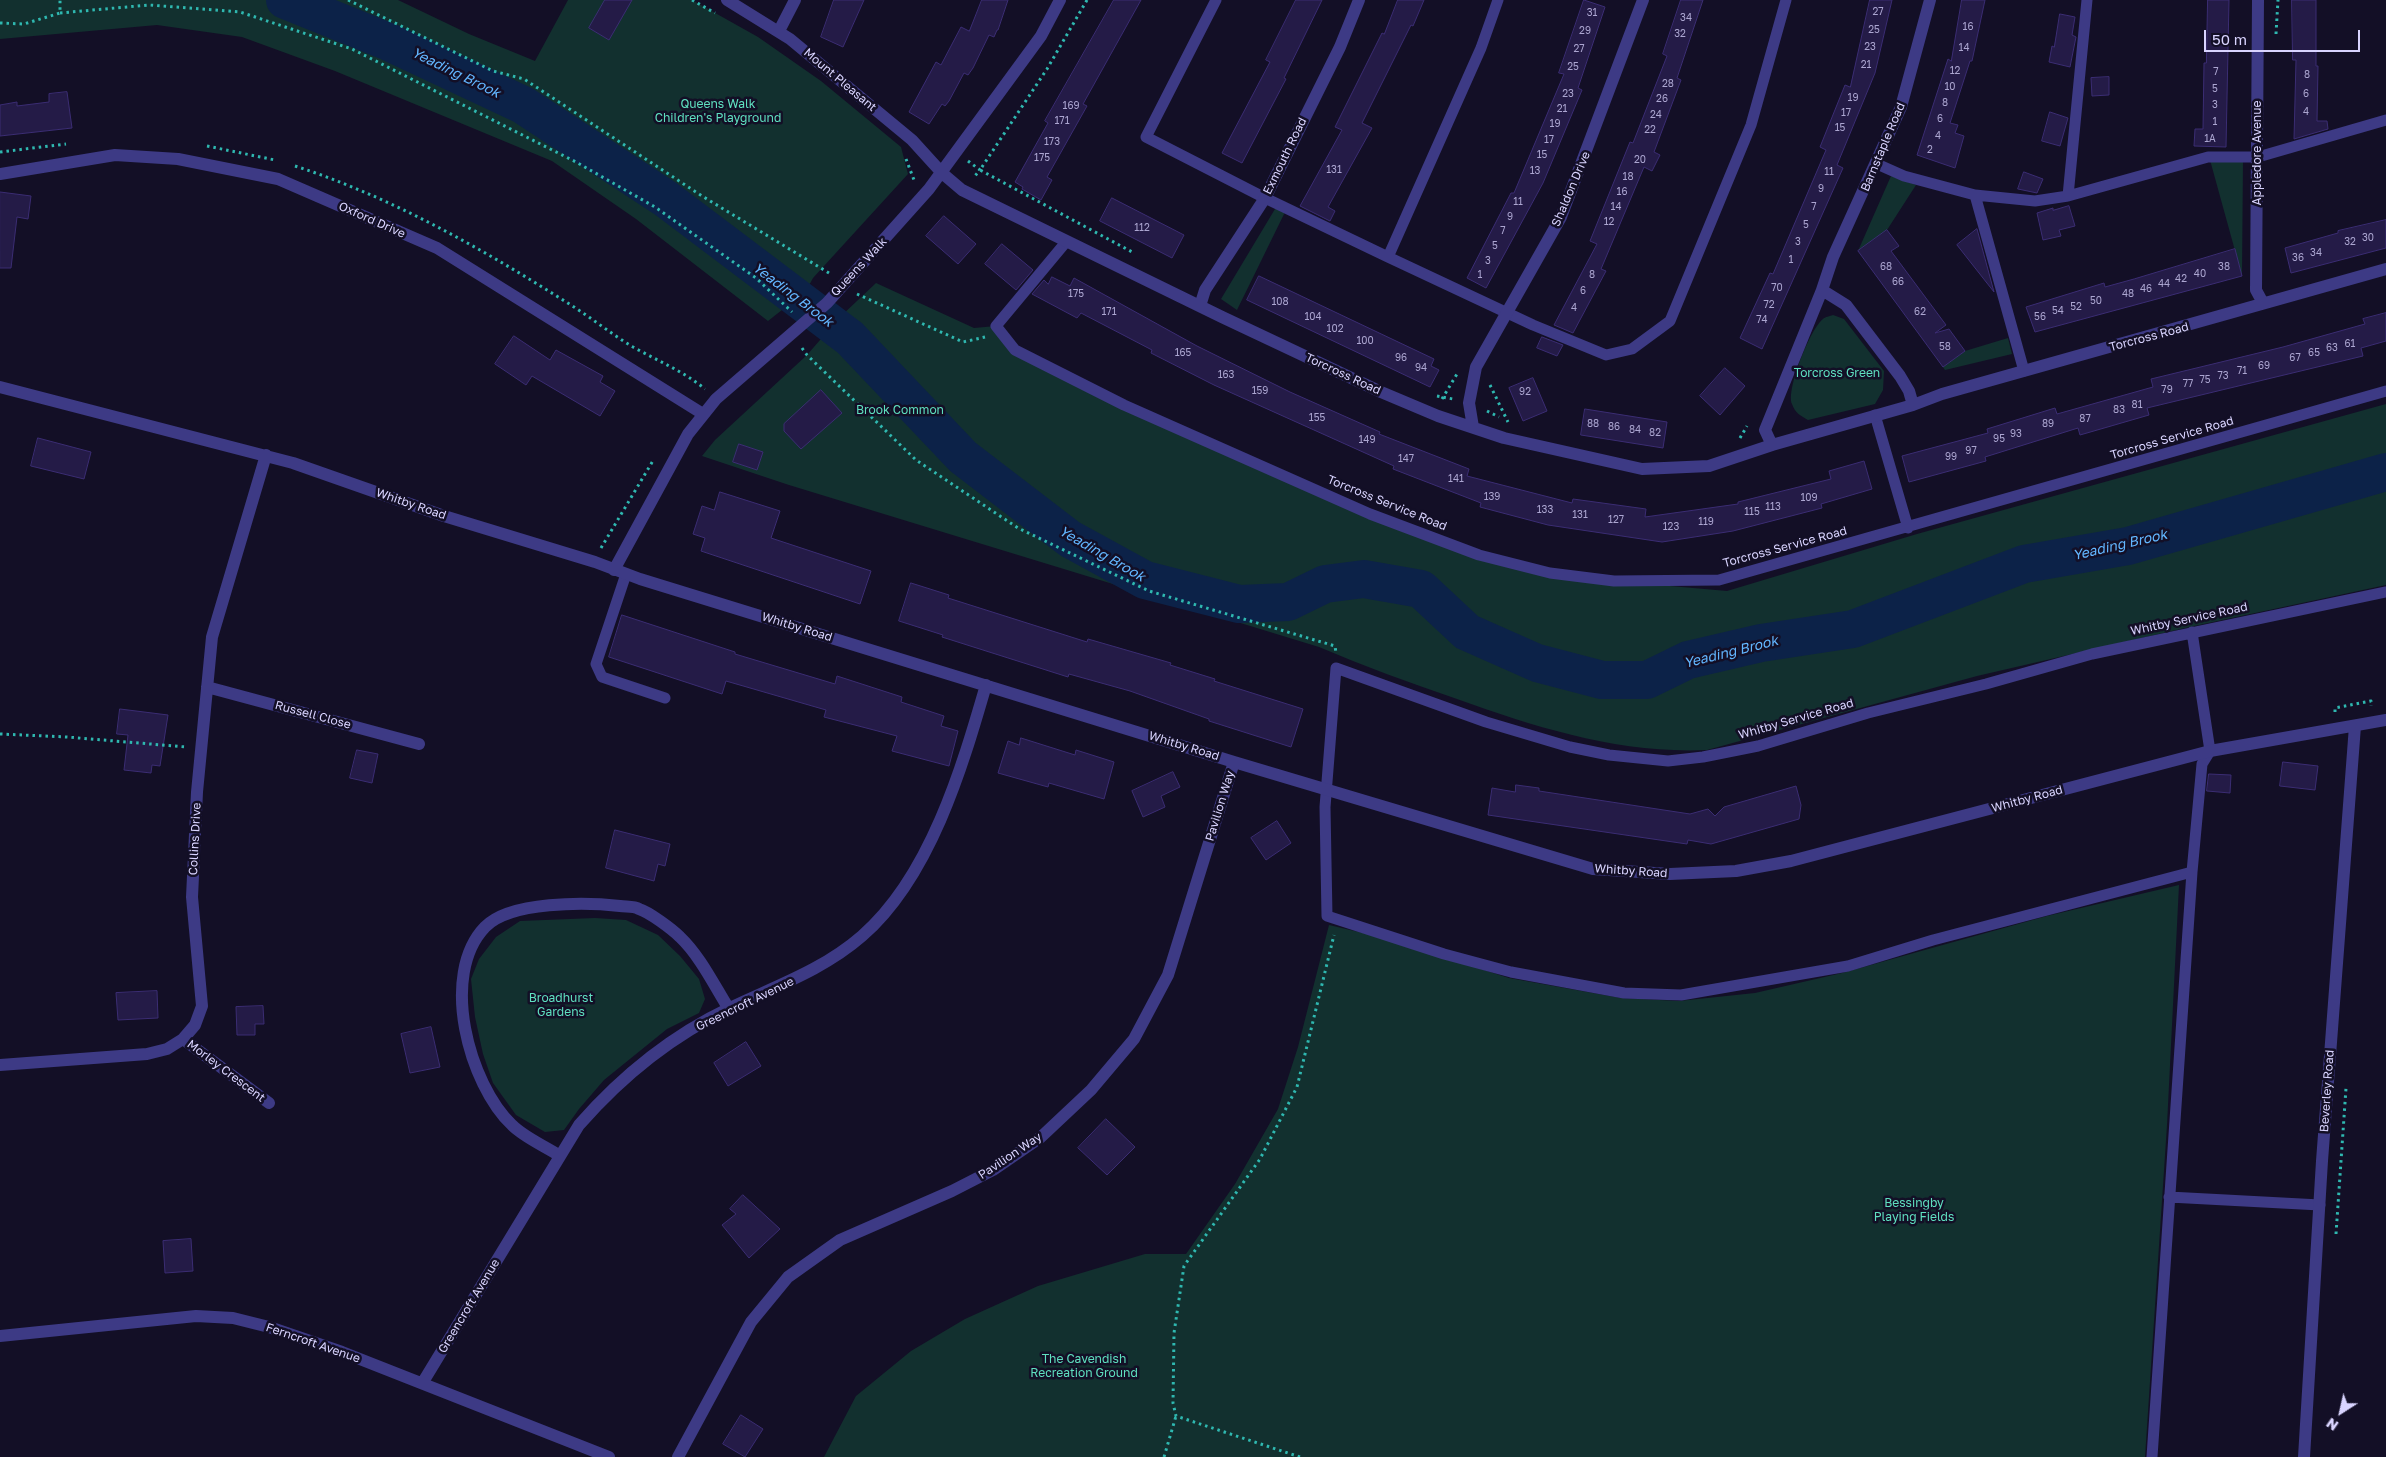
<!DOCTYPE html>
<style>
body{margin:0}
#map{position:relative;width:2386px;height:1457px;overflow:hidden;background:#130f26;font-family:"Golos Text",sans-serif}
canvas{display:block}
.north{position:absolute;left:2316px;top:1387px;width:50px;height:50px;-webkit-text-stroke:4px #130f26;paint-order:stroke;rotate:215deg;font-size:14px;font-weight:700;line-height:20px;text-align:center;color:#d9d4ff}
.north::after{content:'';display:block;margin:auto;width:18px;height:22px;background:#d9d4ff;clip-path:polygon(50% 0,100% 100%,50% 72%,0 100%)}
.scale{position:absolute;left:2204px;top:30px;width:156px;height:22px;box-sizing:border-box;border:2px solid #d9d4ff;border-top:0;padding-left:6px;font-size:15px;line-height:18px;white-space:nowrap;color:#d9d4ff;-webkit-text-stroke:4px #130f26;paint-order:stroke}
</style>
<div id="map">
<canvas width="2386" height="1457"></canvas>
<div class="north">N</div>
<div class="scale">50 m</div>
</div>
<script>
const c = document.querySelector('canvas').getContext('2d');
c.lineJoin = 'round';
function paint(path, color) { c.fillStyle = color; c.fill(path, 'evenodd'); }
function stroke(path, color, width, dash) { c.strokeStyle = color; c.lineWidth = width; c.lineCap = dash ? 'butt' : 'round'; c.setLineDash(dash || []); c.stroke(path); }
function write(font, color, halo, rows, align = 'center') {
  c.font = font + ' "Golos Text",sans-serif'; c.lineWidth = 5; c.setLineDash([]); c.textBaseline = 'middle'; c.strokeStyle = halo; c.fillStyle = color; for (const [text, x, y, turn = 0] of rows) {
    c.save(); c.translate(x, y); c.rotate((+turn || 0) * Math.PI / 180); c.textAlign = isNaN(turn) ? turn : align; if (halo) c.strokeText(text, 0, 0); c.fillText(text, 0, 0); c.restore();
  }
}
paint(new Path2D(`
 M0 0H398L469 34 535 61 568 0H692L758 37 821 81 901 147 908 174 813 278 806 291 768 321 636 219 552 161 335 71 242 37 157 25 0 39Z
 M2210 160H2243L2242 276Z
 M1891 176 1916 185 1887 230 1858 251Z
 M1278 204 1287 208 1237 310 1221 299Z
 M876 283 974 328 996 326 1007 341 1124 405 1484 557 1614 581 1727 591 1917 534 2386 404V585L2185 628 1977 676 1707 750C1620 754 1538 728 1457 699 1410 683 1364 666 1319 647L789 485 702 456 715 440 807 355 840 317Z
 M1833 315 1844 319 1884 371 1883 390 1875 404 1808 420C1801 416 1795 413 1792 404 1786 390 1810 329 1823 319 1825 317 1830 316 1833 315Z
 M2008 338 2012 354 1945 370 1943 367 1965 351Z
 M2179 885 2167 1125 2145 1457H824L856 1396 911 1351 965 1319 1038 1286 1145 1254H1186L1235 1184 1278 1109 1298 1047 1329 925 1380 937 1509 978 1621 998 1679 1001 1755 993 1842 973 2047 916Z
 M595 918 626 920 658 935 680 956 699 979 705 999 699 1013 667 1029 604 1080 579 1109 564 1130 545 1132 516 1115 493 1083 483 1054 475 1017 471 979 479 959 496 937 520 921Z`), '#12302f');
stroke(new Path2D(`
 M285 0 389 42 523 105 666 199 850 338 963 457 1070 539 1145 580 1239 604 1288 602 1325 584 1364 579 1421 589 1467 632 1537 663 1602 680H1647L1688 660 1761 643 1853 629 2024 564 2128 546 2386 472`), '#0c2248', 38);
const building = new Path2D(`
 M605 0H632L609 40 589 28Z
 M834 0H864L843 47 821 37Z
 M982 0H1008L998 30H997L994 37 989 35 973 68 968 75 964 73 949 101 945 106 942 104 929 124 909 112 936 62 941 65 961 27 969 31Z
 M1114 0H1141L1083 104 1087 106 1047 177 1052 180 1041 200 1022 189 1023 187 1015 182 1048 123 1045 121Z
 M1296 0H1322L1284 78 1286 79 1242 163 1222 153 1270 62 1266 60Z
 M1398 0H1424L1413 26 1411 25 1362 123 1372 128 1328 207 1335 211 1330 221 1300 206 1342 130 1335 127 1382 33 1384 34Z
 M1584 0 1605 7 1578 88 1582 90 1543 183 1486 288 1467 278 1511 193H1514L1564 74 1559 73Z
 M1681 0H1703L1677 78 1681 80 1654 152 1660 155 1652 171 1644 167 1601 269 1606 271 1573 333 1554 325 1597 244 1590 241 1630 142 1633 143 1667 56 1663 54Z
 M1870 0H1892L1875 73 1837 165 1843 168 1762 349 1740 338 1770 273 1773 274 1826 150 1820 147 1845 85 1850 87Z
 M1962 0H1985L1972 61H1970L1950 123 1958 125 1955 133 1964 136 1955 168 1917 155 1948 59 1951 61Z
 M2208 0H2229L2226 147 2194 146 2195 129H2203L2204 63H2206Z
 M2292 0H2316V66H2318L2317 121H2327L2328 129 2294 139 2296 60H2293Z
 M2060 14 2075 17 2072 35 2076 37 2070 67 2049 62 2052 46 2054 47Z
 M2109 77V95L2092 96 2091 78Z
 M67 92 72 128 0 136V105L17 102V106L49 102V94Z
 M2050 112 2068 118 2060 146 2042 141Z
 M2024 172 2043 179 2037 193 2018 189Z
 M0 192 31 196 28 219 17 217 11 268H0Z
 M1112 198 1184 235 1172 258 1100 221Z
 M2069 206 2075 226 2059 230 2061 236 2043 240 2037 213 2053 208V210Z
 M944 216 976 244 958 264 926 236Z
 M2386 220V248L2291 273 2285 248 2338 233V231Z
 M1977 229 1994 292 1957 245Z
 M1887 230 1899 246 1891 251 1946 325 1935 333 1949 329 1965 351 1943 367 1858 251Z
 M1002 244 1033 270 1016 290 985 264Z
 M2235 249 2242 276 2035 332 2026 307 2104 283 2105 287 2134 279Z
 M1259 276 1434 359 1431 366 1439 370 1430 387 1247 300Z
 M1052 277 1070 286 1074 278 1197 346 1290 392 1380 432 1379 434 1469 469 1467 476 1572 503 1573 499 1646 509 1645 517 1738 504V502L1831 479 1829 471 1864 461 1872 489 1821 504 1822 508 1733 531 1662 542 1548 525 1480 507 1481 503 1393 469 1394 466 1214 385 1151 353 1152 350 1081 313 1077 318 1032 294 1044 280 1048 284Z
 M2386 313V341L2361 348 2363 356 2147 408 2149 415 2080 435 2078 428 1985 457 1986 461 1909 482 1902 456 1988 433 1987 429 2055 408 2057 414 2153 387 2151 379 2283 347 2365 324 2363 319Z
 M514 336 550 360 556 350 603 376 600 382 615 391 600 416 532 376 526 385 495 364Z
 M1542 337 1563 345 1557 356 1537 348Z
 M1725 368 1745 386 1720 415 1700 396Z
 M1533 378 1547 411 1523 421 1509 388Z
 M821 390 842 413 801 449 784 431V424Z
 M1585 409 1667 422 1663 448 1581 435Z
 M38 438 91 452 84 479 31 466Z
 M739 444 763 452 757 470 733 462Z
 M720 492 780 511 771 538 871 571 860 604 701 551 705 538 693 534 702 506 714 510Z
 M911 583 949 595 948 598 1087 642 1088 639 1171 663 1170 665 1215 679 1214 681 1303 709 1291 747 1209 721V719L1130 691 1069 674 1068 677 942 637 943 635 899 621Z
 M622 615 735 652V654L835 684 837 676 902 697 901 702 944 716 941 726 958 731 949 766 892 751 897 736 824 717 826 710 726 681 722 694 609 657Z
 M120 709 168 715 160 766 152 765 151 773 124 770 128 735 117 734Z
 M1021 738 1075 755 1076 750 1114 762 1104 799 1049 783 1048 787 998 773 1008 741 1019 745Z
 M357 750 378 754 372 783 350 778Z
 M2283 762 2318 766 2315 790 2280 786Z
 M1173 772 1180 787 1161 796 1165 807 1143 817 1132 791Z
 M2209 774 2231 775 2230 793 2207 791Z
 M1516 785 1539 788V791L1690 814 1708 809 1715 816 1724 807 1796 786 1801 805 1799 819 1711 844 1688 840 1687 844 1488 815 1492 788 1515 792Z
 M1277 821 1291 843 1266 860 1251 838Z
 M615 830 670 844 665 866 658 864 654 881 606 868Z
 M157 991 158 1018 118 1020 116 993Z
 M263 1006 264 1024H255V1035H237L236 1007Z
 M431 1027 440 1067 410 1073 401 1034Z
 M746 1042 761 1066 728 1086 714 1063Z
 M1106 1119 1135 1147 1107 1175 1078 1148Z
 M743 1195 780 1229 749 1258 722 1225 736 1214 730 1209Z
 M191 1239 193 1271 165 1273 163 1241Z
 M741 1415 763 1429 745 1457 723 1444Z`);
paint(building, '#241b47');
stroke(building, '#3b2d73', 1);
stroke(new Path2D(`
 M348 0 493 71 524 79 702 196 829 273
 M692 0 715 13
 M1087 0 1047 69 980 170 1134 253
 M60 13 149 5 240 12 352 49 576 162 655 207 756 278 792 312
 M0 23 24 24 60 13V0
 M2276 34 2278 0
 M207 146 275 160
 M0 152 66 144
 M906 159 914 180
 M968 161 980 170 974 177
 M295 166C394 198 486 251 574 307 594 320 613 335 633 347 658 361 683 371 705 389
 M857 294 963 342 985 337
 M802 348 807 355 916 460 1018 528 1149 591 1335 646 1336 653
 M1490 385 1508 422
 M1437 396 1453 399
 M1442 399 1457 374
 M1487 411 1499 417
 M1740 438 1747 426
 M601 548 654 459
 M2335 712V708L2371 701V706
 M0 734 67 737 186 747
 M2336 1234 2346 1088
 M1164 1457 1176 1416
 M1300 1457 1176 1416 1173 1403 1174 1333 1184 1266 1260 1159 1297 1087 1334 935`), '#2fb8b0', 3, [2.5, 4]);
stroke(new Path2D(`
 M1216 0 1146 137 1265 198 1388 257
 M1498 0 1481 48 1388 257 1533 325 1606 355 1632 349 1670 321 1751 125 1786 0
 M1877 164 1904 176 1975 195 2024 371
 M1975 195 2035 201 2068 196 2208 157H2258L2386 120
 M2068 196 2087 0
 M1066 242 996 326 1015 350 1124 405 1370 514 1479 555 1550 573 1614 581 1719 580 2386 391
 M1875 415 1908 528
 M626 574 596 664 602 677 665 698
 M2192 632 2210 751 2202 764 2192 872
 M2169 1197 2320 1205
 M2152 1457 2192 872 1933 940 1848 966 1681 995 1624 993 1511 972 1444 954 1327 916 1325 807 1336 668 1486 722 1570 747 1609 755 1668 761 1703 757 1758 746 1868 713 1986 684 2092 654 2386 592`), '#3d3a85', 11);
stroke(new Path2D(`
 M727 0 790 39 912 140 942 173 962 190 1222 317 1381 392 1438 416 1504 438 1642 469 1709 466 1772 445 1913 405 1942 394 2386 269
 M2258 0 2256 290 2263 303
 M779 31 795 0
 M0 174 115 155 178 159 278 179 437 248 703 414
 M1822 290 1833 257 1901 107 1930 0
 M1200 306 1205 290 1265 198 1340 47 1359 0
 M0 387 293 463 444 516 595 562 640 579 1234 762 1593 869 1670 874 1736 871 1791 861 2210 751 2386 720
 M1473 427 1469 403 1476 367 1561 217 1643 0
 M1772 445 1765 430 1822 290 1846 305 1900 376 1909 391 1913 405
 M614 570 688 434 716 399 827 303 929 189 1041 36 1060 0
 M207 687 419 744
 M183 1039 269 1103
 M0 1065 147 1054 167 1049 183 1039 195 1025 202 1006 192 897 197 792 212 637 266 455
 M560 1156C545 1146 525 1138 512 1125 469 1084 439 975 485 927 510 901 586 902 620 906 626 907 634 906 639 909 649 912 672 929 680 937 700 956 714 985 729 1009
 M0 1336 196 1316 233 1318 269 1327 342 1352 609 1457
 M423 1382 579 1125C621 1077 671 1036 730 1008 776 986 823 970 862 936 930 877 962 768 986 685
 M678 1457 751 1322 788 1277 840 1240 952 1191 993 1170 1041 1137 1091 1090 1134 1039 1168 975 1234 762
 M2304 1457 2322 1161 2355 726`), '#3d3a85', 12);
write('10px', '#aca6d1', null, [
 ["27",1878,12],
 ["31",1592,13],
 ["34",1686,18],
 ["16",1968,27],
 ["25",1874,30],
 ["29",1585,31],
 ["32",1680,34],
 ["23",1870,47],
 ["14",1964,48],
 ["27",1579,49],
 ["21",1866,65],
 ["25",1573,67],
 ["12",1955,71],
 ["7",2216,72],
 ["8",2307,75],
 ["28",1668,84],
 ["10",1950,87],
 ["5",2215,89],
 ["23",1568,94],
 ["6",2306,94],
 ["19",1853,98],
 ["26",1662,99],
 ["8",1945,103],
 ["3",2215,105],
 ["169",1071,106],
 ["21",1562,109],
 ["4",2306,112],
 ["17",1846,113],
 ["24",1656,115],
 ["6",1940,119],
 ["171",1062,121],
 ["1",2215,122],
 ["19",1555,124],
 ["15",1840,128],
 ["22",1650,130],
 ["4",1938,136],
 ["1A",2210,139],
 ["17",1549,140],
 ["173",1052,142],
 ["2",1930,150],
 ["15",1542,155],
 ["175",1042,158],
 ["20",1640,160],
 ["131",1334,170],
 ["13",1535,171],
 ["11",1829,172],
 ["18",1628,177],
 ["9",1821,189],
 ["16",1622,192],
 ["11",1518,202],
 ["14",1616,207],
 ["7",1814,207],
 ["9",1510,217],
 ["12",1609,222],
 ["5",1806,225],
 ["112",1142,228],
 ["7",1503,231],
 ["30",2368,238],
 ["3",1798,242],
 ["32",2350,242],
 ["5",1495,246],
 ["34",2316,253],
 ["36",2298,258],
 ["1",1791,260],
 ["3",1488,261],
 ["68",1886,267],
 ["38",2224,267],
 ["40",2200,274],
 ["1",1480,275],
 ["8",1592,275],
 ["42",2181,279],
 ["66",1898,282],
 ["44",2164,284],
 ["70",1777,288],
 ["46",2146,289],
 ["6",1583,291],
 ["175",1076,294],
 ["48",2128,294],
 ["50",2096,301],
 ["108",1280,302],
 ["72",1769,305],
 ["52",2076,307],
 ["4",1574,308],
 ["54",2058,311],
 ["171",1109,312],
 ["62",1920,312],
 ["104",1313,317],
 ["56",2040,317],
 ["74",1762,320],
 ["102",1335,329],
 ["100",1365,341],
 ["61",2350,344],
 ["58",1945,347],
 ["63",2332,348],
 ["165",1183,353],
 ["65",2314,353],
 ["96",1401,358],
 ["67",2295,358],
 ["69",2264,366],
 ["94",1421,368],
 ["71",2242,371],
 ["163",1226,375],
 ["73",2223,376],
 ["75",2205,380],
 ["77",2188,384],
 ["79",2167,390],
 ["159",1260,391],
 ["92",1525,392],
 ["81",2137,405],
 ["83",2119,410],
 ["155",1317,418],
 ["87",2085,419],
 ["88",1593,424],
 ["89",2048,424],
 ["86",1614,427],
 ["84",1635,430],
 ["82",1655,433],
 ["93",2016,434],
 ["95",1999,439],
 ["149",1367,440],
 ["97",1971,451],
 ["99",1951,457],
 ["147",1406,459],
 ["141",1456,479],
 ["139",1492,497],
 ["109",1809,498],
 ["113",1773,507],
 ["133",1545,510],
 ["115",1752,512],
 ["131",1580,515],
 ["127",1616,520],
 ["119",1706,522],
 ["123",1671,527]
]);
write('12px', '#d9d4ff', '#130f26', [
 ["Mount Pleasant",840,80,40],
 ["Barnstaple Road",1883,147,-67],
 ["Appledore Avenue",2257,153,-90],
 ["Exmouth Road",1285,156,-64],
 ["Shaldon Drive",1571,189,-67],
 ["Oxford Drive",372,220,24],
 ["Queens Walk",859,267,-47],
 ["Torcross Road",2149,337,-15],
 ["Torcross Road",1343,374,25],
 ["Torcross Service Road",2172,438,-16],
 ["Torcross Service Road",1387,503,22],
 ["Whitby Road",411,504,19],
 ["Torcross Service Road",1785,547,-15],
 ["Whitby Service Road",2189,619,-12],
 ["Whitby Road",797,627,17],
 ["Russell Close",313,715,15],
 ["Whitby Service Road",1796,719,-16],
 ["Whitby Road",1184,746,17],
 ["Whitby Road",2027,799,-15],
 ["Pavilion Way",1220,806,-73],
 ["Collins Drive",195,839,-87],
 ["Whitby Road",1631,871,4],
 ["Greencroft Avenue",745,1004,-26],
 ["Morley Crescent",226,1071,37],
 ["Beverley Road",2327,1091,-86],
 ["Pavilion Way",1010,1156,-34],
 ["Greencroft Avenue",469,1306,-59],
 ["Ferncroft Avenue",313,1343,19]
]);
write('12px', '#5fe0c0', '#130f26', [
 ["Queens Walk",718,104],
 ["Children's Playground",718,118],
 ["Torcross Green",1837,373],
 ["Brook Common",900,410],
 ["Broadhurst",561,998],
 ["Gardens",561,1012],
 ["Bessingby",1914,1203],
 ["Playing Fields",1914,1217],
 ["The Cavendish",1084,1359],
 ["Recreation Ground",1084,1373]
]);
write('italic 14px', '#62b6ff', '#130f26', [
 ["Yeading Brook",456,73,26],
 ["Yeading Brook",793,295,37],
 ["Yeading Brook",2120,545,-13],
 ["Yeading Brook",1102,554,30],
 ["Yeading Brook",1731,652,-14]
]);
</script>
